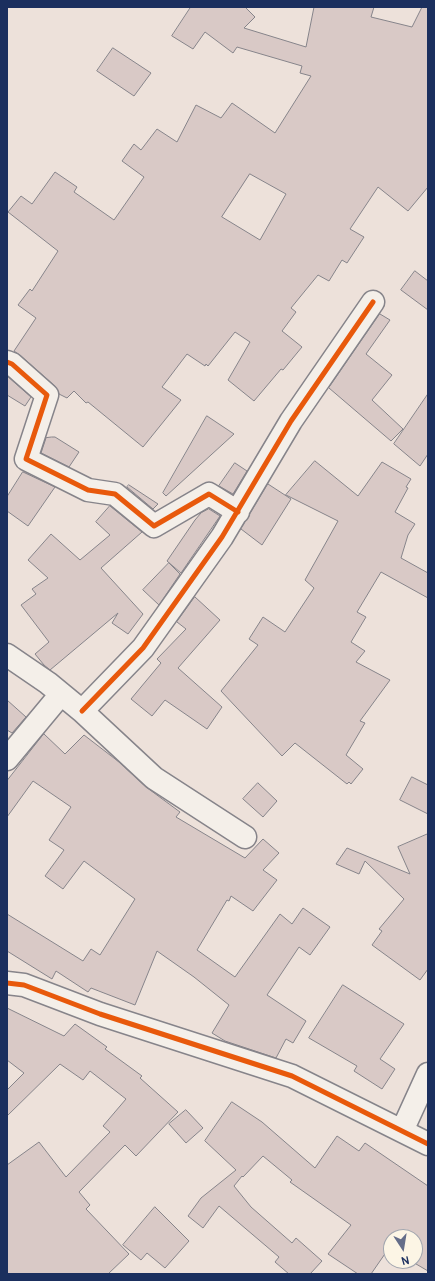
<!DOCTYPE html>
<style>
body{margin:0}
#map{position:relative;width:435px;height:1281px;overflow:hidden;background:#ede1da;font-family:Pangolin,sans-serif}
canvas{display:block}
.frame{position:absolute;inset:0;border:8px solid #1b2f5e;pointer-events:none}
.north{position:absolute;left:383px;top:1229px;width:40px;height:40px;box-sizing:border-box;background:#fcf5e5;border:1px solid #a2a6af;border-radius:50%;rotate:168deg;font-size:11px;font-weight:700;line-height:16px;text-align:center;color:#1b2f5e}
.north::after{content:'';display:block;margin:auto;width:14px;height:18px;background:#646d89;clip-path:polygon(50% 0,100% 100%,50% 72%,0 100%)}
</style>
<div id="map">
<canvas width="435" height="1281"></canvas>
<div class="frame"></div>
<div class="north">N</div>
</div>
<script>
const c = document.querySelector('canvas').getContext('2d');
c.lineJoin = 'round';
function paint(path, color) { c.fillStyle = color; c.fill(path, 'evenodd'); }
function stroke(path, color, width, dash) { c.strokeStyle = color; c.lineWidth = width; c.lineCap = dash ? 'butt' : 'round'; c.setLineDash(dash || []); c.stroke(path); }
const building = new Path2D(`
 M191 7H245L255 17 244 28 306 47 314 7H374L371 17 412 27 422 7H428V187L408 211 378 187 350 229 364 237 347 263 342 260 329 281 318 275 291 308 296 312 282 331 302 347 283 370 281 369 254 401 228 380 250 342 235 332 208 366 206 364 205 366 187 354 162 387 181 400 143 447 88 402 86 403 74 391 67 398 59 394 55 386 20 355 14 351 36 318 18 305 30 289 32 291 58 251 8 212 21 196 32 204 55 172 77 187 74 192 114 220 144 177 122 161 134 144 141 150 157 129 177 142 196 105 221 118 232 103 275 133 311 76 300 73 302 66 237 47 233 53 205 32 193 49 172 36ZM250 174 286 194 260 240 222 217Z
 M113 48 151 73 134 96 97 71Z
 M415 271 428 281V310L401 290Z
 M380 314 390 320 366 354 392 375 372 400 403 429 391 441 329 388Z
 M7 376 31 397 25 406 7 395Z
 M428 394V454L420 466 394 444Z
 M207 416 234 434 166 496 163 493Z
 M52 437H55L79 452 69 467 41 453 46 438Z
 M315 461 358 496 382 462 411 479 406 487 408 488 395 512 415 524 408 535 401 558 428 573V598L381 572 357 612 366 617 351 642 365 651 356 662 390 680 360 721 365 723 346 755 363 769 351 784 349 782 347 784 295 743 282 756 221 691 258 645 249 639 263 617 285 632 314 588 305 580 338 521 286 495Z
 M235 463 247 471 233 494 219 486Z
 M23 472 55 487 28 526 7 511V497Z
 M268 484 291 499 262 545 241 529Z
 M129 485 158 504 153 509 127 487Z
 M110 506 142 532 101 568 143 614 128 634 112 623 118 613 50 670 44 665 35 654 49 642 21 605 36 594 32 589 48 578 28 560 51 534 80 560 110 535 96 522Z
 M209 509 220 516 181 573 167 561 195 520 201 513Z
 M169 563 180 574 159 605 143 590Z
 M195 597 220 620 178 668 222 707 207 729 165 700 152 716 131 699 161 663 157 659 186 629 177 622Z
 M7 700 26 717 12 733 7 730Z
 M44 734 65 754 84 735 119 762 146 787 180 812 176 817 245 858 263 839 279 853 263 870 277 880 253 911 231 896 229 901 227 900 197 950 235 977 280 914 292 924 303 908 330 927 310 955 299 947 267 995 306 1021 293 1043 286 1039 276 1058 225 1041 212 1033 229 1005 194 977 157 951 135 1005 91 988 88 992 56 971 52 979 7 951V914L83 961 91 949 100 955 135 899 84 861 63 889 45 876 64 850 49 840 71 807 33 781 7 817V781Z
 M412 777 428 785V814L400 800Z
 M258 783 277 801 263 817 243 799Z
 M428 834V969L420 980 372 945 382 931 379 929 404 899 365 861 359 874 336 864 347 848 410 874 398 847Z
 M343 985 404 1024 380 1059 395 1069 382 1089 354 1071 357 1066 309 1038Z
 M7 1008 64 1036 75 1024 107 1047 105 1049 142 1076 140 1078 178 1112 136 1156 125 1145 79 1192 90 1205 86 1209 129 1254 108 1274H7V1165L39 1142 66 1177 110 1132 103 1126 126 1099 90 1071 83 1080 60 1064 7 1116V1090L24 1073 7 1060Z
 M232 1102 262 1122 315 1168 337 1136 359 1151 365 1143 428 1186V1271L411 1261H415V1237H391V1249L389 1248 371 1274H358L328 1254 351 1225 290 1182 292 1180 263 1156 243 1177 242 1176 234 1186 251 1207 292 1243 296 1238 322 1261 310 1274H289L275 1262 279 1257 219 1206 203 1228 188 1216 201 1198 236 1170 205 1141Z
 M186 1110 203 1128 186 1143 169 1124Z
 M155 1207 189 1241 165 1268 147 1253 141 1260 123 1245Z`);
paint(building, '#d9c9c6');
stroke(building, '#86848a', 1);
const minor = new Path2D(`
 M7 362 12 364 47 395 26 459 88 490 115 494 154 526 209 494 238 512
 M7 655 48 683 82 711 154 778 245 837
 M82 711 143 648 222 537 291 421 373 302
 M7 759 61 694
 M7 983 24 985 100 1014 292 1076 428 1144
 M402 1131 428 1074`);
stroke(minor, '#86848a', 25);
stroke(minor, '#f4efe9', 22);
stroke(new Path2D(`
 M7 362 12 364 47 395 26 459 88 490 115 494 154 526 209 494 238 512
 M82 711 143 648 222 537 291 421 373 302
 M7 983 24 985 100 1014 292 1076 428 1144`), '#e8590c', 5);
</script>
